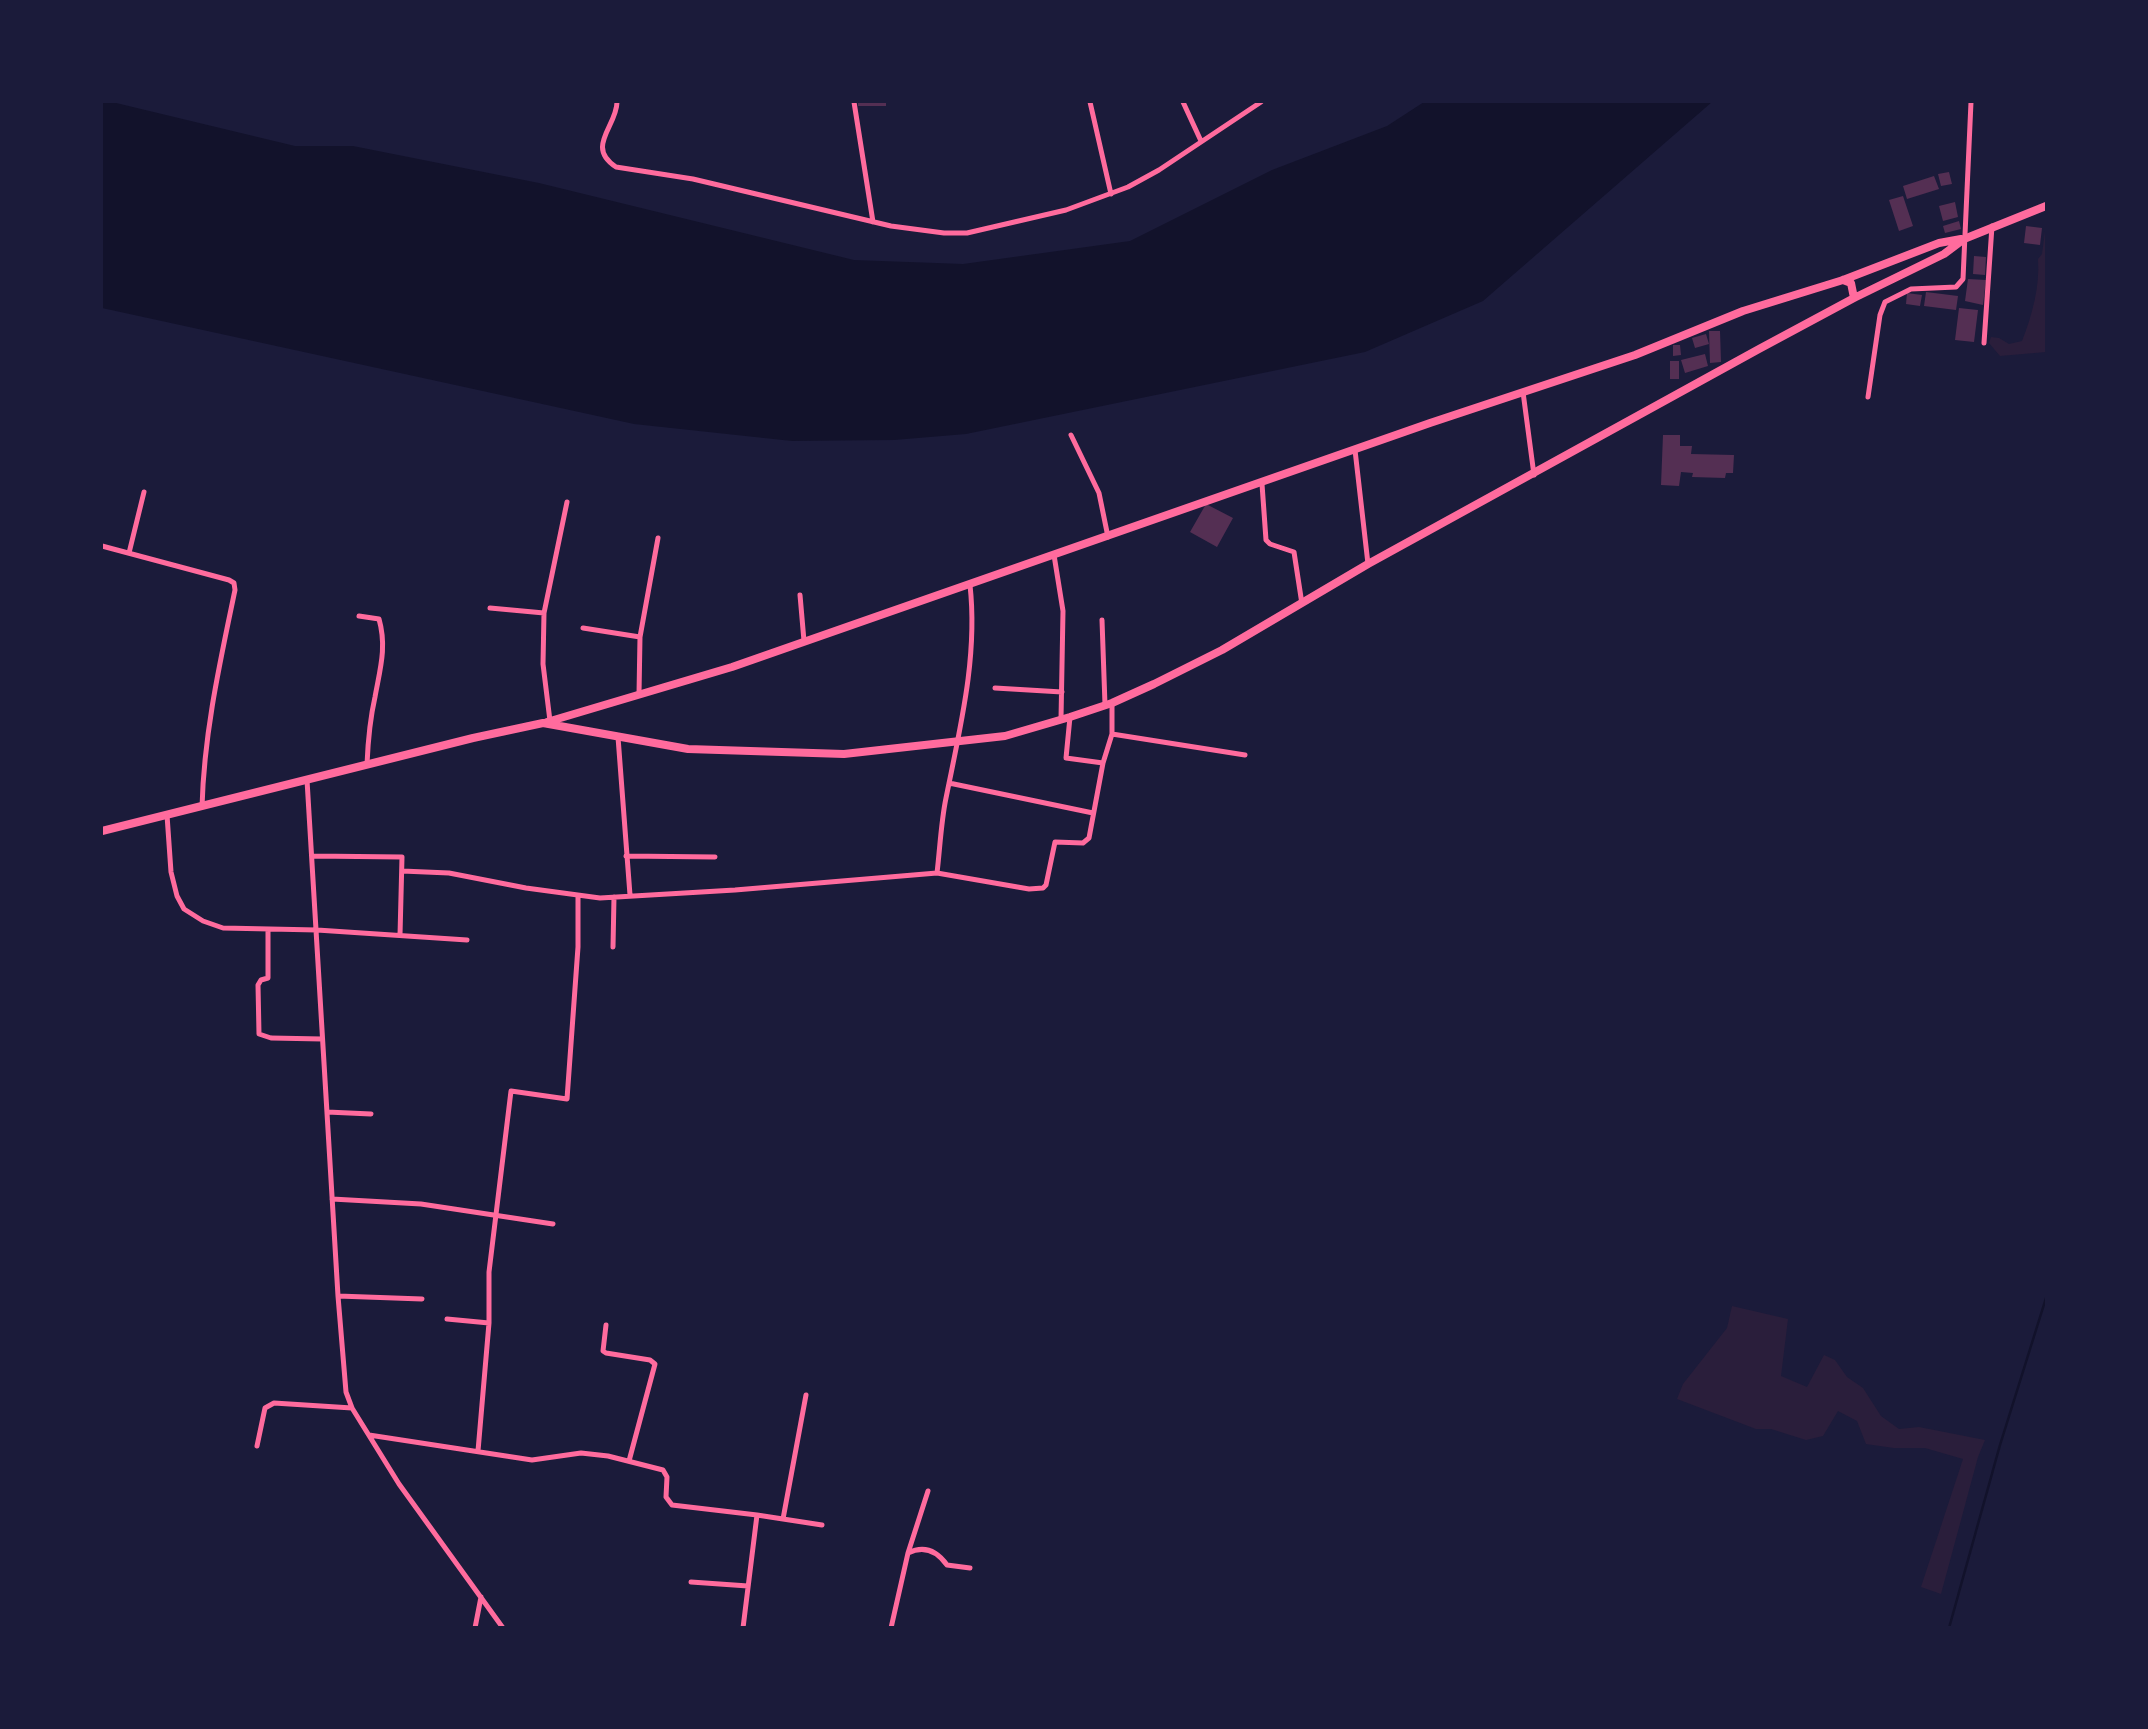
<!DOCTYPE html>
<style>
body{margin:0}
#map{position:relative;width:2148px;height:1729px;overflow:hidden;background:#1b1b3a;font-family:"Space Grotesk",sans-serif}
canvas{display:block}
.frame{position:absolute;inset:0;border:103px solid #1b1b3a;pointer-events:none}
</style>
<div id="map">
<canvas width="2148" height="1729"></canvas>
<div class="frame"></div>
</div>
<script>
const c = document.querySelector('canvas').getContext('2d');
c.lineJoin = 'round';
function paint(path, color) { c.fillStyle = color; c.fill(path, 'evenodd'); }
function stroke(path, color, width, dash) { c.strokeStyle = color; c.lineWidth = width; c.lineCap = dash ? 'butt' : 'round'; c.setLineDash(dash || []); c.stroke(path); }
paint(new Path2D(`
 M2046 224V352L2000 356 1989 343 1991 337 1999 338 2009 344 2022 341C2032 315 2040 287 2038 259L2042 254Z
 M1732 1306 1788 1319 1781 1376 1807 1387 1824 1355 1835 1360 1847 1377 1863 1388 1881 1416 1899 1429 1919 1427 1985 1440 1978 1457 1941 1594 1921 1587 1963 1459 1925 1448H1894L1866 1444 1857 1421 1838 1411 1823 1436 1806 1440 1771 1429H1756L1677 1399 1683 1384 1727 1328Z`), '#2a1e3b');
paint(new Path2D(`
 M102 102H112L295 146H353L539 183 854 260 963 264 1130 241 1272 170 1387 126 1424 102H1712L1483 301 1365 352 966 434 894 440 792 441 634 424 102 308Z`), '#12122b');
stroke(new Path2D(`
 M1949 1628 2000 1445 2046 1298`), '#12122b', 2.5);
paint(new Path2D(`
 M858 102H886V106H858Z
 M1949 172 1952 184 1941 186 1938 174Z
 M1934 176 1939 189 1907 199 1903 186Z
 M1903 196 1913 226 1899 231 1889 200Z
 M1955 202 1958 217 1943 221 1939 206Z
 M1959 221 1961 229 1945 233 1943 226Z
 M2026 226 2042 228 2040 245 2024 243Z
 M1974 256 1986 257 1985 275 1973 274Z
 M1968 279 1986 280 1983 305 1965 301Z
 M1926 292 1958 296 1956 310 1924 306Z
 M1907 293 1922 295 1920 306 1906 304Z
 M1959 308 1978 310 1974 342 1955 340Z
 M1709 331H1720L1721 362 1710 363Z
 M1706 334 1709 344 1695 348 1692 338Z
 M1673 345H1680L1681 355 1673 356Z
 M1705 354 1708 366 1685 373 1681 360Z
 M1670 361H1679V379H1670Z
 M1663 435H1680V446H1692L1691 454 1734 455 1733 473H1726L1725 478 1692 477 1693 473 1681 472 1679 486 1661 485Z
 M1206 504 1233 518 1217 547 1190 532Z`), '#542f53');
stroke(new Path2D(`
 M617 102C617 126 585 147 616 167L693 179 891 226 944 233H967L1066 210 1128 187 1159 170 1261 102
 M854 102 873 222
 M1090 102 1111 194
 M1183 102 1201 141
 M1984 343 1992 226
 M1523 392 1534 475
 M1868 397 1880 315 1885 302 1911 289 1956 287 1963 279 1971 102
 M1071 435 1099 493 1108 537
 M1355 450 1368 564
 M1262 484 1266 540 1270 544 1294 552 1302 604
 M102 546 229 580 234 583 235 590C220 662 204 733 202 807
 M129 553 144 492
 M1054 555 1063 611 1061 719
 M800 595 804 641
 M490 608 544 613
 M359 616 379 619C387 647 380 669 375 697 370 719 368 741 367 764
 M1102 620 1105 705
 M583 628 640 637
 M995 688 1062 692
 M639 694 640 637 658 538
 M1070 717 1066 758 1103 763
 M550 721 543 664 544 613 567 502
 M1112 734 1245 755
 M618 737 630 895
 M307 780 338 1296 346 1392 352 1408 399 1484 503 1628
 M949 783 1093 813
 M167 815 171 872 177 896 184 909 203 921 223 928 317 930 467 940
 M313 856 402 857 400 935
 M626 856 715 857
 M402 871 449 873 526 888 600 898 735 890 937 873 1029 889 1043 888 1046 885 1055 842 1083 843 1089 838 1103 763 1112 734V703
 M937 873C940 848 941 822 946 798 960 728 978 657 970 585
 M268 930V978L261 980 258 985 259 1034 271 1038 322 1039
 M613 947 614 897
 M327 1112 371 1114
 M332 1199 421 1204 553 1224
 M338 1296 422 1299
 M447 1319 489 1323
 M606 1325 603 1351 606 1353 650 1360 655 1364 629 1461
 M369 1435 532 1460 581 1453 608 1456 663 1470 667 1477 666 1497 672 1505 757 1515 743 1628
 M257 1446 265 1408 274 1403 352 1408
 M478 1451 489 1323V1272L511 1091 567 1099 578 947V896
 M757 1515 822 1525
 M783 1519 806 1395
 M908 1553 928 1491
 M691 1582 748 1586
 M475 1628 481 1597
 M891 1628 908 1553C924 1545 937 1551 947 1565L970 1568`), '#ff6b9d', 5);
stroke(new Path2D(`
 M1843 280 1851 283 1854 298
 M547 722 732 667 1430 423 1635 355 1743 311 1843 280 1939 243 1961 239
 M102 831 473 738 543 723 688 749 844 754 1005 736 1070 717 1112 703 1154 684 1222 650 1368 564 1759 349 1854 298 1944 254 1964 239 2046 206`), '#ff6b9d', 8);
</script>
